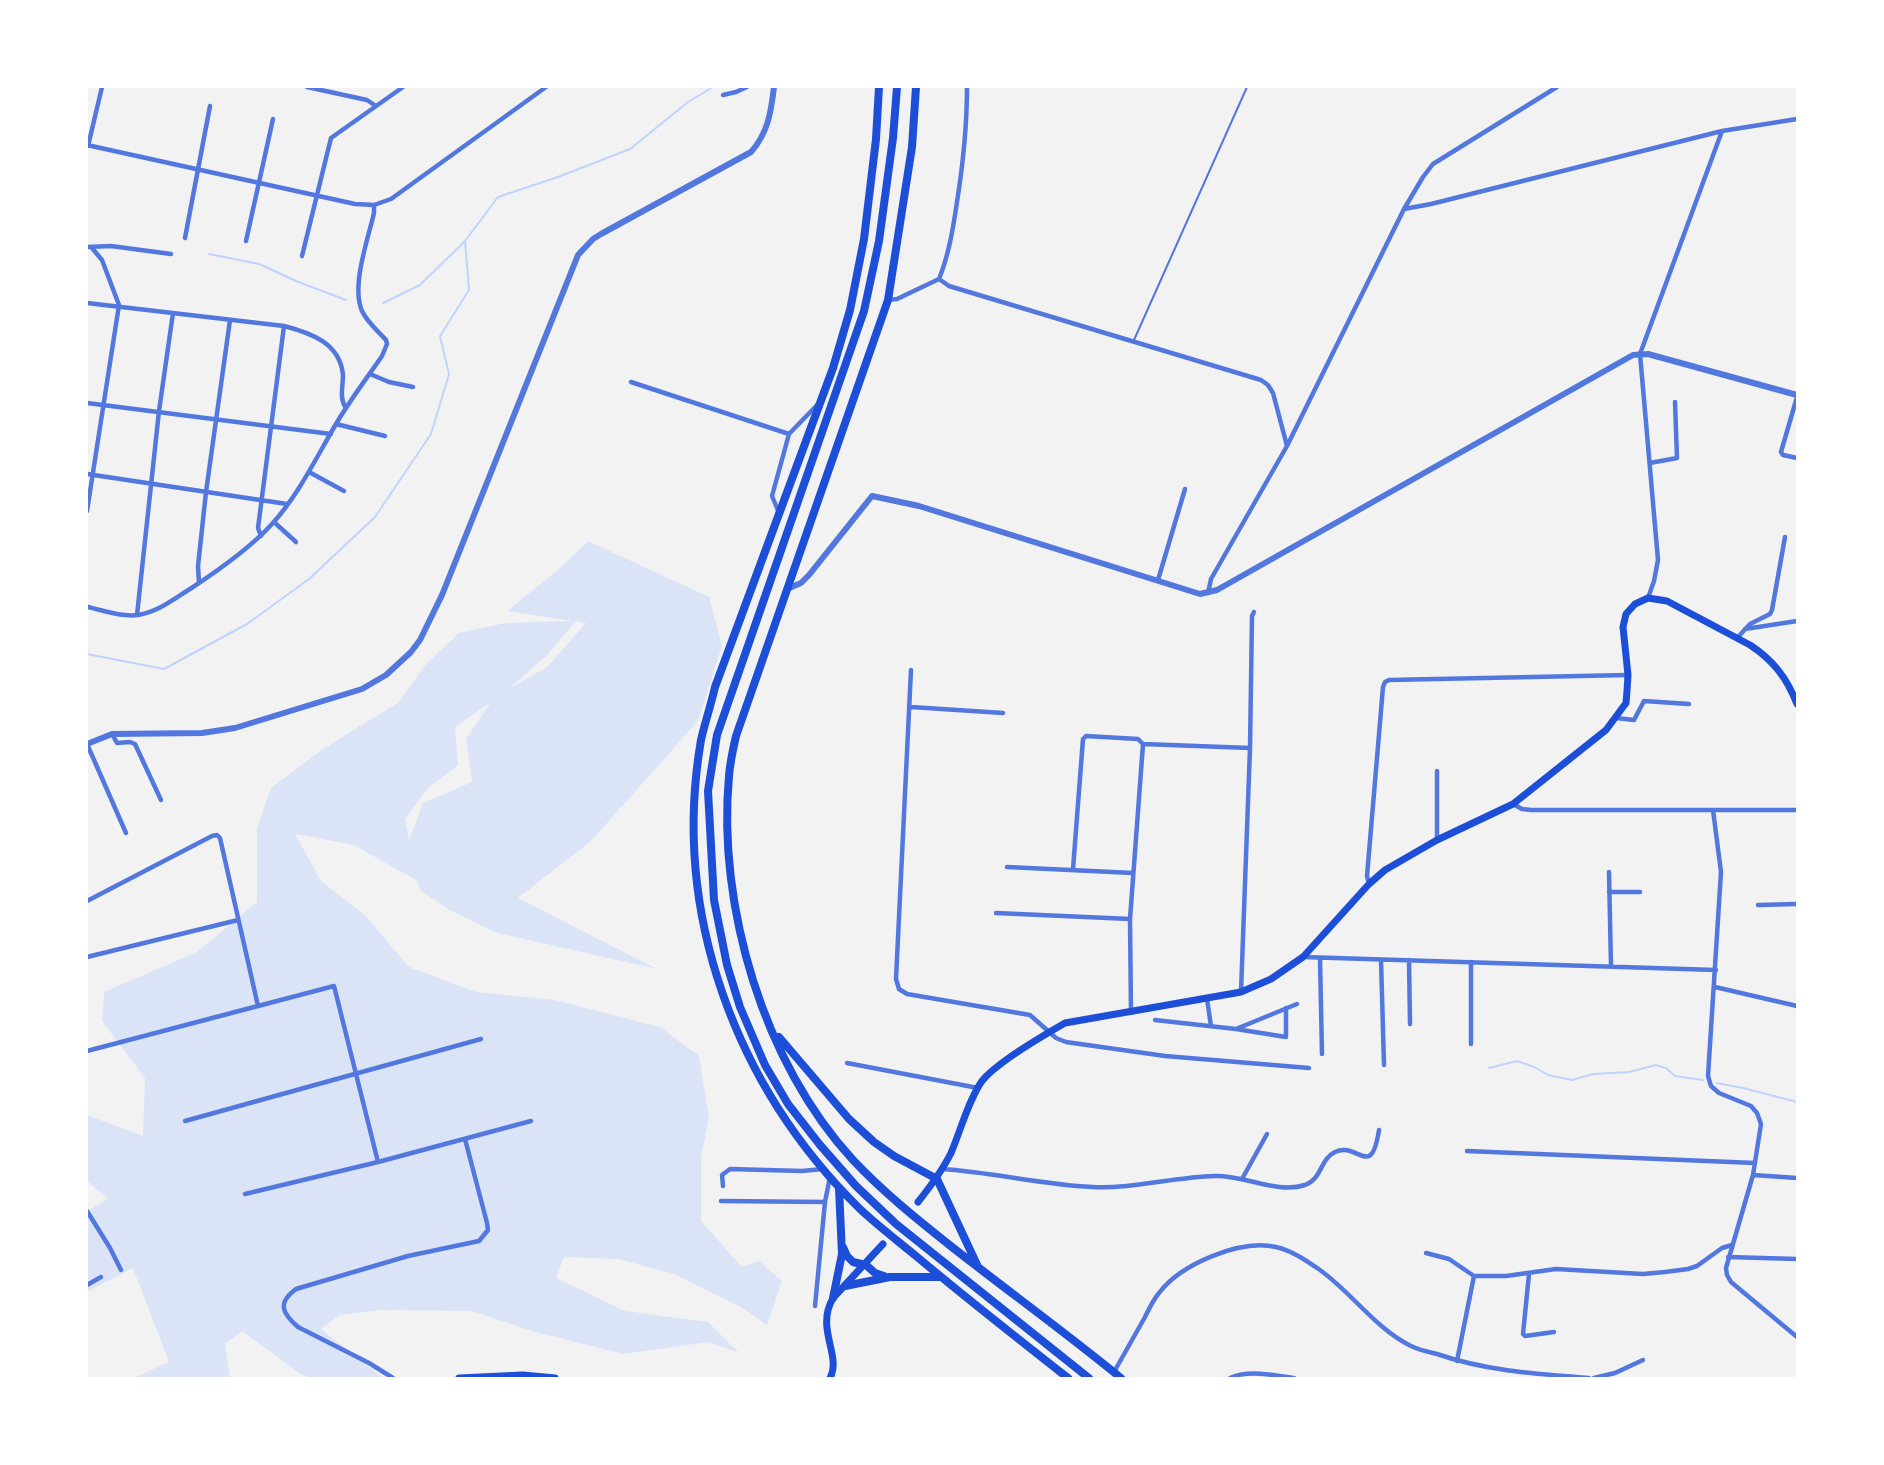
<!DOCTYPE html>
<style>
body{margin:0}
#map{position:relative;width:1884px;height:1465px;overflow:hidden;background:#f2f2f2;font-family:Raleway,sans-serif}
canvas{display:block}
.frame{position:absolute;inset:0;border:88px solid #fff;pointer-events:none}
</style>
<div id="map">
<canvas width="1884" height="1465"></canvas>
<div class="frame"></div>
</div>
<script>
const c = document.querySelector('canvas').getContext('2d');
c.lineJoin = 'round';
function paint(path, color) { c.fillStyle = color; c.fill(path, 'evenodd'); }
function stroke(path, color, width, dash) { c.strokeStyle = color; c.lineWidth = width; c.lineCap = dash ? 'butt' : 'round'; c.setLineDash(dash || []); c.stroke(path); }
paint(new Path2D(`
 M588 541 709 597 722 646 698 721 591 841 518 898 657 969 497 933 450 910 421 891 416 880 354 845 295 834 321 881 365 915 409 967 476 992 555 1000 660 1027 699 1056 709 1117 701 1158V1221L742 1267 759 1261 782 1281 767 1325 739 1306 674 1274 618 1259 564 1257 556 1278 625 1311 708 1322 739 1353 709 1342 623 1354 532 1331 472 1311 381 1310 340 1315 321 1329 383 1378H311L302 1375 242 1331 225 1344 230 1378H133L169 1362 133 1268 87 1292V1211L108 1199 87 1181V1115L143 1136 145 1078 102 1021 104 992 197 952 257 902V828L271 788 323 749 399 702 426 664 459 633 505 623 572 621 507 611 559 569ZM576 621 586 623 547 667 510 688 548 654ZM491 702 466 739 472 782 423 803 409 840 405 819 428 788 458 765 455 727Z`), '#dbe4f7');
stroke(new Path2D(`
 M209 254 259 264 296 281 346 300
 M383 303 420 285 465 241
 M87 654 164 669 247 624 309 579 375 517 431 434 449 374 440 336 469 290 465 241 498 197 558 177 630 149 688 102 713 87
 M1489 1068 1517 1061 1534 1067 1548 1075 1572 1080 1593 1074 1629 1072 1656 1065 1666 1068 1675 1076 1703 1080
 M1717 1083 1743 1088 1797 1102`), '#bfd3fe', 2);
stroke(new Path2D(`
 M1134 340 1247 87`), '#5277de', 2);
stroke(new Path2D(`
 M307 87 367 100 376 106
 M723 95 736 92 747 87
 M87 145 355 204 374 205 391 199 546 87
 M88 146 102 87
 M1404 209 1431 204 1722 131 1797 119
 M185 238 210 106
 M246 241 273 119
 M87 247 111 246 171 254
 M302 256 331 138 403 87
 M939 279 949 286 1261 380 1268 385 1273 393 1287 446
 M939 279C949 254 953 229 957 202 963 164 967 126 967 87
 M888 300 897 299 939 279
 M87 303 284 326C311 333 340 343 343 375 343 387 339 398 346 408
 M370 374 389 382 413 387
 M631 382 789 434
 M1797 397 1781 452 1783 455 1797 458
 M87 403 331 434
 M336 424 385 436
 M1650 463 1677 458 1675 402
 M309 472 344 491
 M87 474 287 504
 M87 511 119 305 102 260 92 248
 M779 513 772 496 789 434 819 403
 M274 522 296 542
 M261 536 258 528 284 326
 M1158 580 1185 489
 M199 583 198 566 206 492 230 320
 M1208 593 1211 579 1287 446 1404 209 1423 177 1433 164 1557 87
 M1648 598 1654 581 1658 560 1640 354 1722 131
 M88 607C105 611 121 617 138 615 158 612 174 599 190 589 216 572 252 546 272 524 299 494 316 458 336 424 350 400 367 378 382 356L387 344 386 340C378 331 367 322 362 311 351 286 368 239 374 213V205
 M137 615 159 411 173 313
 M1745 629 1797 621
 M1738 637 1750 624 1770 614 1772 610 1785 537
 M911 670 896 979 899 989 907 994 1030 1015 1056 1038 1066 1042 1165 1056 1309 1068
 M911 707 1003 713
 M1616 718 1634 720 1644 701 1689 704
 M112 734 117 743 130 742 135 744 161 800
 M87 744 126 833
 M1513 804 1522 809 1531 810H1797
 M1713 810 1721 872 1708 1076 1711 1086 1719 1093 1751 1106 1757 1113 1761 1124 1753 1175 1726 1268 1727 1275 1731 1282 1797 1337
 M1437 840V771
 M1007 867 1133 873
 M1073 869 1083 739 1086 736 1138 739 1143 744 1250 748
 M1609 872 1611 966
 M1369 884 1367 876 1383 687 1385 682 1389 680 1628 675
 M1609 892H1640
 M87 901 212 836 217 835 220 838 258 1006
 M1758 905 1797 904
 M996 913 1130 919
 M87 957 238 920
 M1303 957 1716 970
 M1320 958 1322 1054
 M1381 960 1384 1065
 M1409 960 1410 1024
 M1715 987 1797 1006
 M1241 992 1250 748 1252 616 1254 612
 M1207 999 1211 1026
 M1131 1013 1130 919 1143 744
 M1155 1020 1236 1029 1297 1004
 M1236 1029 1286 1037V1008
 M1471 1044V962
 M87 1051 334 986 378 1162
 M847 1063 978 1088
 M185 1121 481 1039
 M1467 1151 1755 1163
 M942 1169C992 1172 1042 1185 1092 1187 1133 1189 1174 1177 1215 1176 1245 1175 1276 1194 1305 1185 1322 1179 1320 1159 1335 1152 1358 1141 1371 1181 1379 1130
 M1753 1175 1797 1178
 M1242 1179 1267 1134
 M723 1186 722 1175 730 1169 802 1171 823 1169
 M245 1194 378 1162 531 1121
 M721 1201 825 1202
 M87 1211 110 1248 121 1270
 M1426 1253 1449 1259 1474 1276
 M1728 1257 1797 1259
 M1529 1274 1523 1334 1525 1336 1554 1332
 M1474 1276H1506L1556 1269 1643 1274 1665 1272 1688 1269 1697 1266 1722 1248 1732 1245
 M87 1285 101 1277
 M815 1306 825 1202 830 1177
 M1457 1361 1474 1276
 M1114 1372C1124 1354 1135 1335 1145 1317 1149 1309 1153 1300 1159 1293 1181 1264 1240 1239 1276 1247 1293 1251 1307 1261 1320 1270 1352 1293 1375 1328 1411 1346 1419 1350 1428 1352 1437 1354 1486 1371 1537 1374 1589 1378
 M393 1378 369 1363 298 1327C282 1313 277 1303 296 1289L408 1256 479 1241 488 1230 487 1223 465 1139
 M1230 1378C1249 1369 1275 1376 1294 1378
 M1594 1378 1615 1373 1643 1360`), '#5277de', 4.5);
stroke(new Path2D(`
 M787 589 801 583 809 575 872 496 919 506 1200 594 1217 590 1633 355 1648 354 1797 395
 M87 744 112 734 202 733 235 728 362 689 386 675 411 652 420 640 442 595 578 255 593 239 601 234 751 152C768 133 771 112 774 87`), '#5277de', 6);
stroke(new Path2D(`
 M918 1202C930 1187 942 1171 951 1153 960 1132 969 1099 982 1081 996 1063 1044 1035 1065 1023L1241 992 1271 979 1303 957 1369 884 1385 870 1437 840 1513 804 1606 730 1626 703 1627 691 1628 675 1623 627 1626 614 1635 604 1648 598 1667 601 1750 645C1773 660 1787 678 1797 704
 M459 1378 523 1375 555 1378
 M830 1378C842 1355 815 1329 833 1298L883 1244`), '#1d4ed8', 7);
stroke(new Path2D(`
 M879 87 876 139 864 239 850 310 833 368 715 687C711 705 705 722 701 740 671 914 736 1087 860 1209 878 1226 898 1241 916 1256 966 1298 1017 1338 1068 1378
 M843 1247 847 1256 853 1262 866 1265 875 1273 884 1276
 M845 1286 890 1277H940
 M833 1298 842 1254 839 1188`), '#1d4ed8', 8);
stroke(new Path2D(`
 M897 87 893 138 879 241 864 311 717 735 708 791 714 900 727 965 740 1007 765 1065 788 1104 820 1145 856 1186 895 1223 1089 1378
 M916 87 912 147 888 300 736 736C733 749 730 763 729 776 717 906 764 1064 853 1160 883 1192 918 1220 952 1247 1008 1291 1066 1333 1121 1378
 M779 1037 849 1119 874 1142 894 1156 937 1179 978 1267`), '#1d4ed8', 8);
</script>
